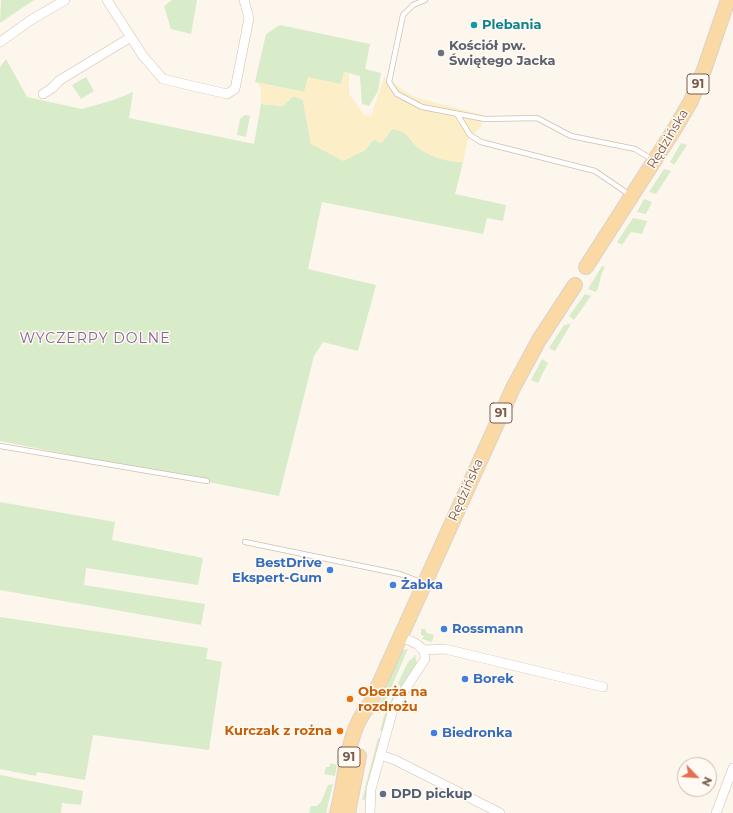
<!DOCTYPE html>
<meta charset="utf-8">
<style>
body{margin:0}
#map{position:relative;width:733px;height:813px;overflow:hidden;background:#fdf6ec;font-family:Montserrat,sans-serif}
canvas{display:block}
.north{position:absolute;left:677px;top:757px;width:40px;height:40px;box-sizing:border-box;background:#fffaf3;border:1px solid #cabbb1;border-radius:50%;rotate:115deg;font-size:11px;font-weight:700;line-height:16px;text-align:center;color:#7a5c4d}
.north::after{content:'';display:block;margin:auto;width:14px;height:18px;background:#e76f51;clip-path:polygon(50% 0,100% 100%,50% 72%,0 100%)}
</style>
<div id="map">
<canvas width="733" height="813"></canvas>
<div class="north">N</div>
</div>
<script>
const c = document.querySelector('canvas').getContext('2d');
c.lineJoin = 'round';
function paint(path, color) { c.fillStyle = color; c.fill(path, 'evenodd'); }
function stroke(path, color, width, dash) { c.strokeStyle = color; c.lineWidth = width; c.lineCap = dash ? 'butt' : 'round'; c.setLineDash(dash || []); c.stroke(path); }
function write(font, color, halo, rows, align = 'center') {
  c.font = font + ' Montserrat,sans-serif'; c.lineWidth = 3; c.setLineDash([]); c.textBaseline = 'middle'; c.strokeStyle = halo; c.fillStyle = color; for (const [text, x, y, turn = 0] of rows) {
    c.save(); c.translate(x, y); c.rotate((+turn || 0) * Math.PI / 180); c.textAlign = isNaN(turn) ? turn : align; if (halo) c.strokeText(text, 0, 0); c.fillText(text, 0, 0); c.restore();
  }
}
paint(new Path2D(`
 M1 0H34L0 23Z
 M172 0H197L191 34 171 29 164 6Z
 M280 25 370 44 365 69 381 73 378 91 369 106 362 104 360 76 344 72 341 84 304 92 255 82 266 34Z
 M6 59 27 97 82 109 114 100 133 92 129 118 254 144 261 104 283 106 293 96 303 100 311 144 364 151 374 139 381 143 392 129C412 133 406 138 419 148 431 157 448 162 463 162L455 194 506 205 503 221 487 218 483 234 322 202 308 269 376 285 358 351 323 342 314 356 279 496 0 441V67Z
 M86 77 94 91 81 99 72 85Z
 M245 115 250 116 246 137 237 135 240 119Z
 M681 143 687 145 674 165 670 162Z
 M664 169 671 171 656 194 649 192Z
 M644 199 652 202 646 214 637 212Z
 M633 218 647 221 642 234 631 232 622 245 617 242Z
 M602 266 605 267C599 277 601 283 596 292L588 289Z
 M585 294 591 296 574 320 569 316Z
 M571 324 555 351 549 348 564 325Z
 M542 359 548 363 538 383 531 380Z
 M0 502 115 522 112 540 203 558 198 585 86 568 84 585 205 604 201 625 0 590Z
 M0 617 208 648 206 659 222 662 209 750 93 735 85 780 37 772 36 776 0 769Z
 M421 629H425L427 633 434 635 432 642 422 639 424 636 421 635Z
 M408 649 380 713H378C383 694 390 665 403 650Z
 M415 654 417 665 401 688 398 683 408 662 413 658Z
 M394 694 395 695 386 717 382 731H380L384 716Z
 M378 738H380L365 800H362Z
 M331 763 337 765 335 776 324 774 326 767H329Z
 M0 775 83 791 81 805 62 803 61 813H0Z
 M333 784 326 813H309L311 806H317L321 802 328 785Z`), '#d8ecc9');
paint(new Path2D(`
 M344 72 349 73V94L364 115 371 116 384 77 414 97 483 115 481 127 468 139 463 162C448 162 432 157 419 148 406 138 412 133 392 129L381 143 374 139 364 151 343 161 311 144 303 100 293 96 283 106 261 104V87L255 82 304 92 308 77 341 84Z`), '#fcefc7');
const service = new Path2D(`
 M425 0 413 5 403 15 389 82 397 94 422 107 485 119 537 118 571 136 635 149 653 160
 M457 114 470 135 481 142 595 171 630 195
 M0 446 207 481
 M245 542 400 574 423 583`);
const minor = new Path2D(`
 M107 0 143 56 163 79 227 94 235 89 249 18 244 0
 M0 42 31 20 65 0
 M43 94 52 88 60 80 131 37
 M424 650 445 649 603 687
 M380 755 395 760 500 813
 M370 813 371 789 392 713 398 700 425 659C426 645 411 641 400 637
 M716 813 733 768`);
const primary = new Path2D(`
 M586 267 674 130 691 101 704 70 728 0
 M337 813C347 778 345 732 370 704L513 388 539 340 575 285
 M348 813 359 756`);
stroke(service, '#d1beb0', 6);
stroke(minor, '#d1beb0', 10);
stroke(primary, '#dad1cd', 16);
stroke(service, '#fff', 4.5);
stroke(minor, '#fff', 9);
stroke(primary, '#fbd9a5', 14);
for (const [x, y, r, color] of [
 [474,25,4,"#0f9aa8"],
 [441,53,4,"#6b7280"],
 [330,570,4,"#3f7fe0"],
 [393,585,4,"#3f7fe0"],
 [444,629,4,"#3f7fe0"],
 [465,679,4,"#3f7fe0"],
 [350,699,4,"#e8710a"],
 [340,731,4,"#e8710a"],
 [434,733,4,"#3f7fe0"],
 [383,794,4,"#5c6f8a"]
]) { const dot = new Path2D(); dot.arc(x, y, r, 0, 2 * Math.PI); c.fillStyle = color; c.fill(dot); stroke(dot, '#fffaf3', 1.5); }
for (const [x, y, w] of [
 [698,84,22],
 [501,413,22],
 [349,757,22]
]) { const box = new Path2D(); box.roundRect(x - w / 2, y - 10, w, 20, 3); c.fillStyle = '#fffaf3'; c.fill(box); stroke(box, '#7a5c4d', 1); }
write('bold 12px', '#7a5c4d', null, [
 ["91",698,84],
 ["91",501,413],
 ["91",349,757]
]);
write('bold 13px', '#0d838f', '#fffaf3', [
 ["Plebania",482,25]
], 'left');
write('bold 13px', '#5b616d', '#fffaf3', [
 ["Kościół pw.",449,46],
 ["Świętego Jacka",449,61]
], 'left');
write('13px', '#7a5c4d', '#fffaf3', [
 ["Rędzińska",668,139,-59],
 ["Rędzińska",466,490,-66]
]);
write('bold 13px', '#366cbe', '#fffaf3', [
 ["BestDrive",322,563,"right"],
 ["Ekspert-Gum",322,578,"right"],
 ["Żabka",401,585],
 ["Rossmann",452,629],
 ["Borek",473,679],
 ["Biedronka",442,733]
], 'left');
write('bold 13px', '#c56008', '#fffaf3', [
 ["Oberża na",358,692],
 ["rozdrożu",358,707],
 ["Kurczak z rożna",332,731,"right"]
], 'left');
write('bold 13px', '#4e5e75', '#fffaf3', [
 ["DPD pickup",391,794]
], 'left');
c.letterSpacing = '1px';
write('14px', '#846695', '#fffaf3', [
 ["WYCZERPY DOLNE",95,339]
]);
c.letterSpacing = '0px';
</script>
